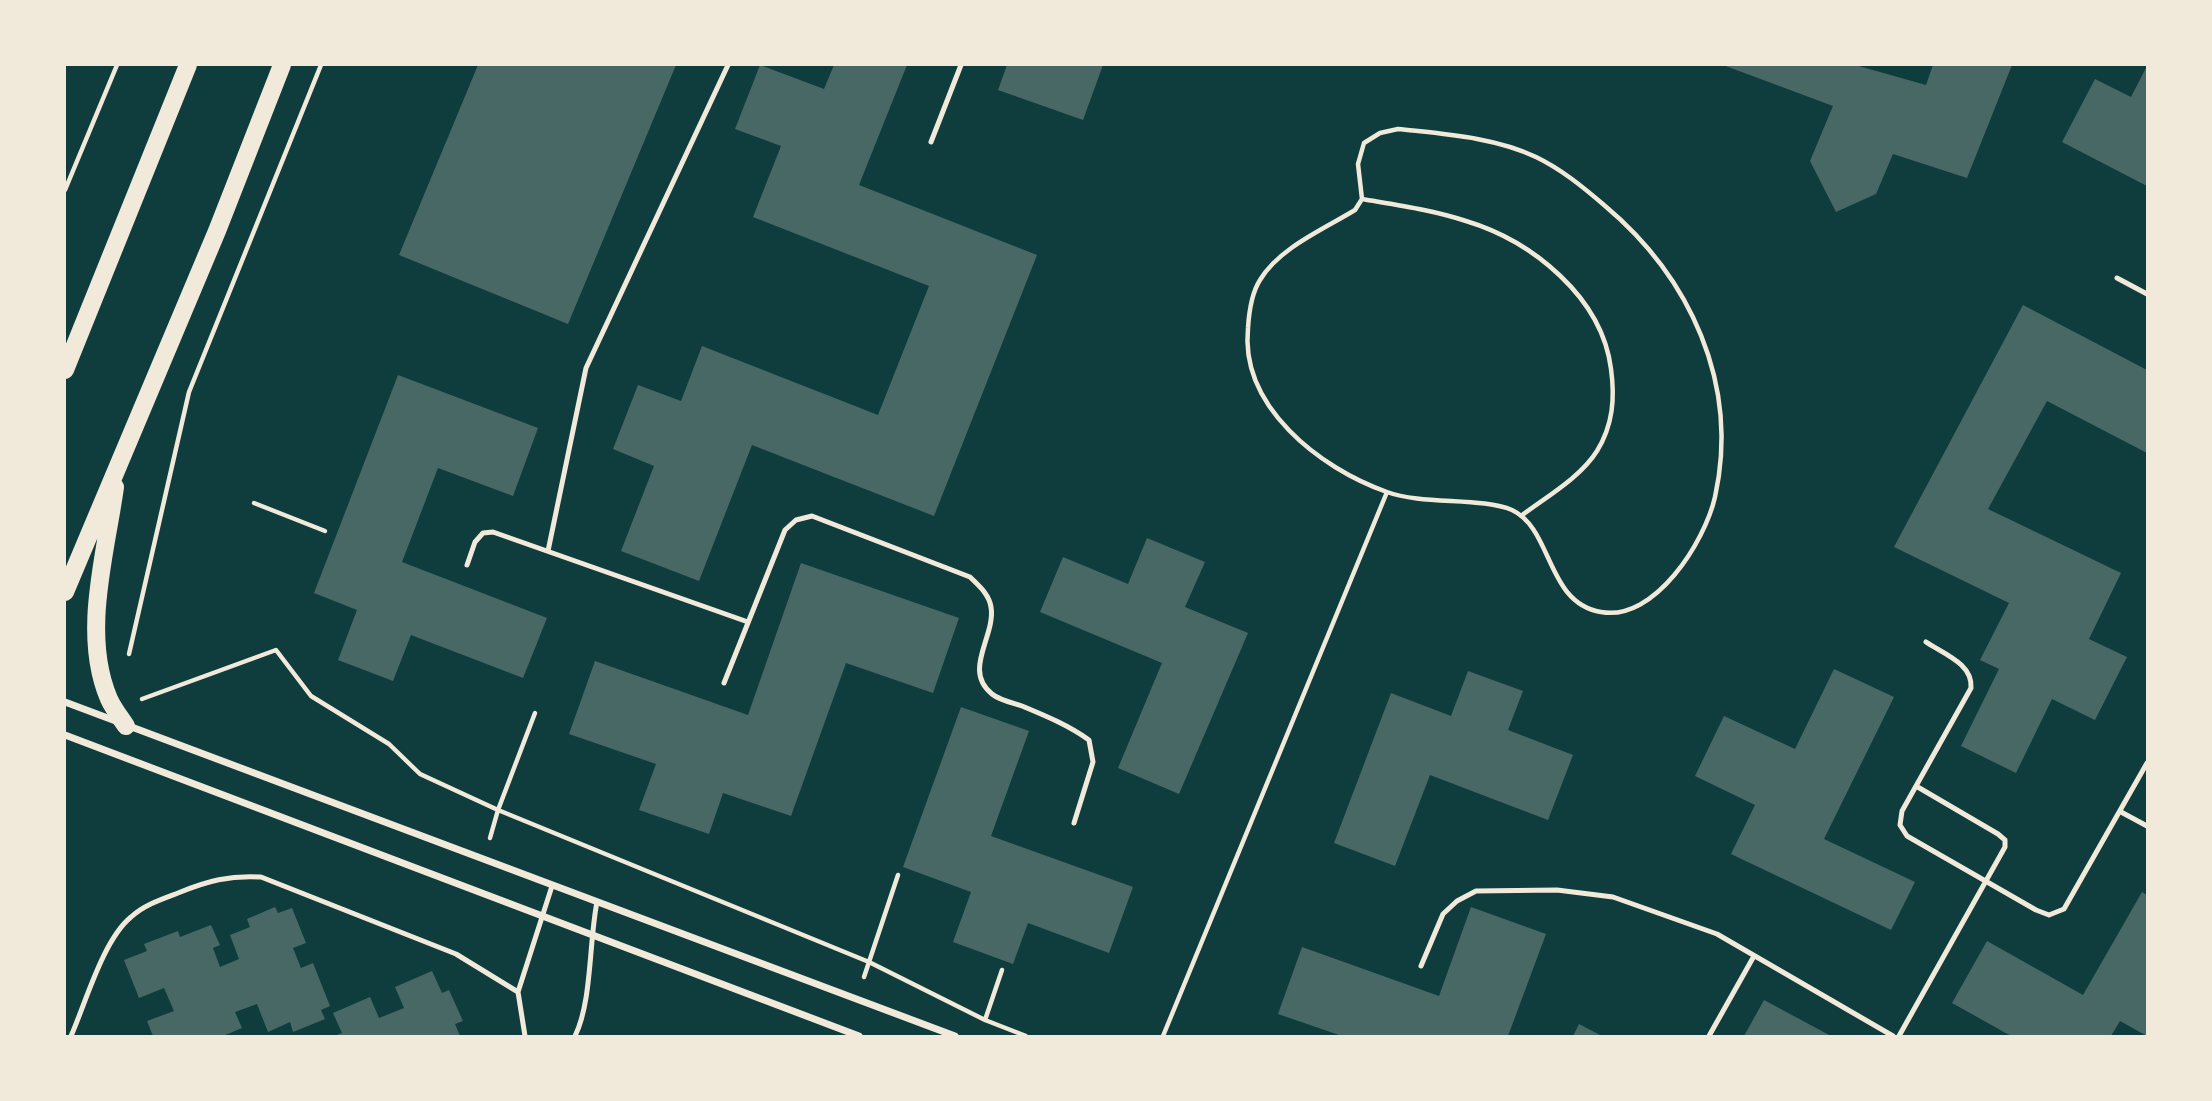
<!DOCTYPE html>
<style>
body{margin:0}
#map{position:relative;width:2212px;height:1101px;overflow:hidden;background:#0f3d3e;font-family:"Sofia Sans Condensed",sans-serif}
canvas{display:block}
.frame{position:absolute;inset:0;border:66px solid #f1e9da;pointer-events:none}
</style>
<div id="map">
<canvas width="2212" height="1101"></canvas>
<div class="frame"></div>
</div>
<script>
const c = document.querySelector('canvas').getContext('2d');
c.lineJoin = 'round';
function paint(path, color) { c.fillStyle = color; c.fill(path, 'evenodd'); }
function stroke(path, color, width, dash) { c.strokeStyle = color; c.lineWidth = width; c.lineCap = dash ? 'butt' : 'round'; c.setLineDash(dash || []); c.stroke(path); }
paint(new Path2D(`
 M478 65H676L568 324 399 255Z
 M760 65 824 89 834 65H907L859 185 1037 255 934 516 752 445 699 581 621 551 654 466 613 449 638 385 681 401 702 346 878 415 929 286 753 217 781 146 735 129Z
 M1007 65H1103L1083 120 998 90Z
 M1723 65H1855L1926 85 1933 65H2012L1967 178 1893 154 1876 194 1836 212 1810 161 1833 106Z
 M2147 66V186L2062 142 2095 79 2131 97Z
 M2023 305 2147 370V453L2047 401 1988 509 2121 573 2089 639 2127 657 2095 720 2052 699 2016 773 1961 746 1999 669 1980 660 2009 603 1894 547Z
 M398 375 538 428 513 496 438 468 402 562 547 618 523 678 411 635 393 681 338 660 357 610 314 593Z
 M1147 538 1205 562 1185 607 1248 633 1179 794 1118 768 1162 663 1040 612 1063 557 1128 584Z
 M801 563 959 618 933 693 846 663 791 816 723 793 709 834 639 810 656 764 569 734 595 661 748 715Z
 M1834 669 1894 697 1824 839 1915 882 1891 930 1731 854 1755 805 1695 776 1724 716 1795 749Z
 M1468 671 1523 691 1508 730 1573 755 1548 820 1430 775 1395 866 1334 843 1391 693 1451 716Z
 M961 707 1029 731 991 836 1133 887 1109 953 1028 923 1013 964 953 942 971 892 903 867Z
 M2142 892 2147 895V1036L2120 1021 2111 1036H2011L1952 1003 1987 941 2083 995Z
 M275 907 278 913 292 908 306 943 293 948 301 968 313 963 330 1006 321 1010 325 1019 293 1032 290 1022 268 1032 257 1004 235 1012 242 1028 223 1036H153L147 1021 174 1011 164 988 139 998 124 960 147 951 144 944 178 931 180 937 211 925 220 945 213 948 220 967 239 959 230 935 250 927 247 919Z
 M1471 907 1546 934 1508 1036H1342L1278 1014 1302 947 1439 996Z
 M432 971 442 993 449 990 463 1021 455 1024 460 1036H334L342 1033 333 1013 370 997 379 1018 404 1008 395 987Z
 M1764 1000 1831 1036H1744Z
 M1579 1024 1602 1036H1573Z`), '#486865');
stroke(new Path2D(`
 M1398 129C1443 134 1494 137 1536 157 1561 169 1583 187 1604 205 1690 277 1740 384 1715 497 1705 541 1655 622 1601 612 1546 603 1553 529 1512 510 1482 497 1422 505 1387 492 1319 468 1240 406 1248 328 1249 312 1251 294 1260 280 1279 248 1324 229 1355 210L1362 199 1358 164 1364 143 1380 133Z
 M65 190 117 65
 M1362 199C1397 205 1433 210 1466 221 1532 241 1602 297 1611 369 1615 398 1613 425 1597 451 1580 478 1546 497 1521 516
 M254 503 325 531
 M129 654 189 392 321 65
 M142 699 276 650 311 696 389 744 420 774 498 810 535 713
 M490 838 498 810 869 962 985 1020 1026 1036
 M864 977 898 875
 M985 1020 1002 970
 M1163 1036 1387 492`), '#f1e9da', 4.5);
stroke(new Path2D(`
 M931 142 961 65
 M2117 278 2147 294
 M548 551 586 368 728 65
 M467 565 475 542 483 533 493 532 748 622
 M1926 642C1944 654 1973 664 1971 688L1902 811 1900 825 1907 836 2036 910 2049 915 2064 909 2147 763
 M724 683 785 530 796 520 812 516 970 577C979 586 989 594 991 607 996 636 962 670 992 694 999 700 1013 703 1022 706 1046 716 1068 725 1089 740L1093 762 1074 823
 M2121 812 2147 826
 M1421 966 1443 914 1457 901 1476 891 1557 890 1613 897 1717 934 1893 1036
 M71 1036C86 1002 103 940 131 917 144 905 162 899 178 893 207 881 230 875 261 877L456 954 518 992
 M525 1036 518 992 552 886
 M575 1036C592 1002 589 941 597 902
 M1709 1036 1754 956
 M1899 1036 2005 847V840L1998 834 1916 786`), '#f1e9da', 5);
stroke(new Path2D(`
 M65 702 955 1036
 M65 735 859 1036`), '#f1e9da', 7);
stroke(new Path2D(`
 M65 370 188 65
 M115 487C106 553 81 634 109 699 113 708 120 717 126 726
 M65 592 217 231 282 65`), '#f1e9da', 18);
</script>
